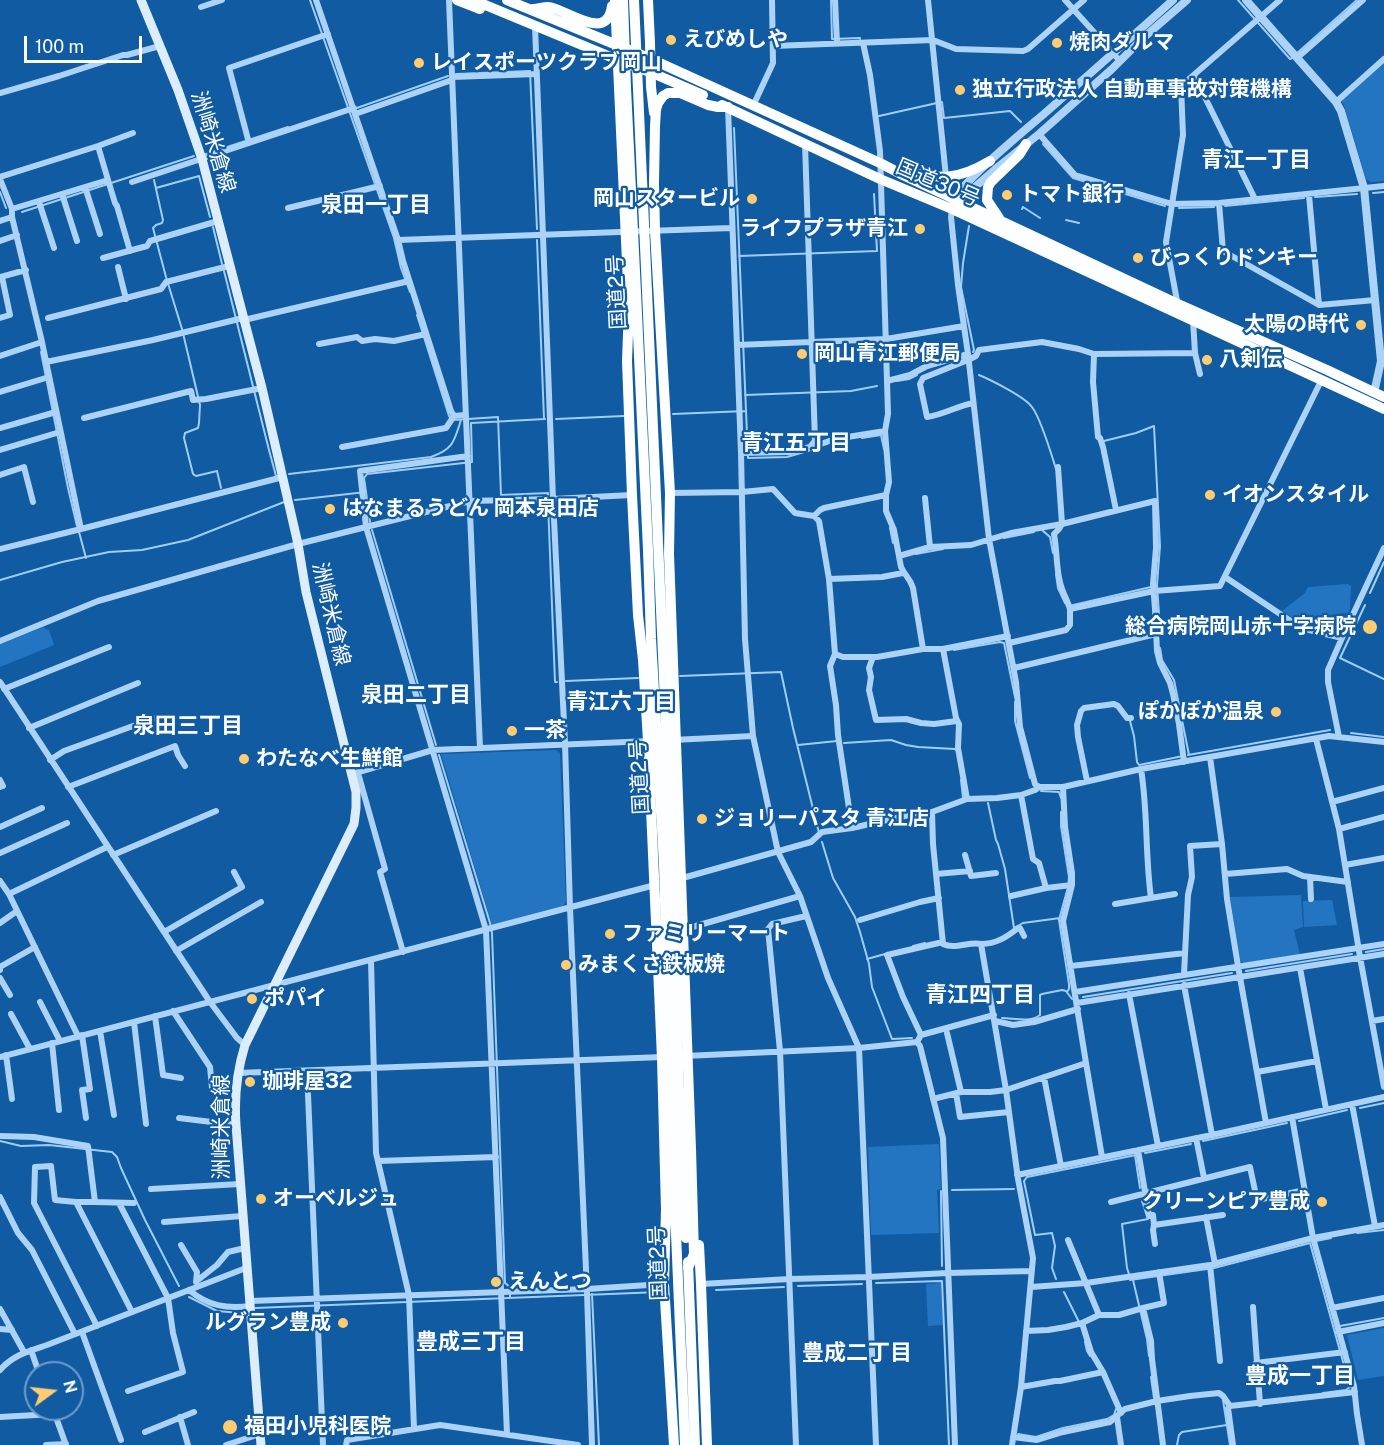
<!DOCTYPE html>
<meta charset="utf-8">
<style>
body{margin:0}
#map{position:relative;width:1384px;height:1445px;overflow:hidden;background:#115ba3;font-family:"Public Sans",sans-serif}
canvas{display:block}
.north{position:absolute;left:24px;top:1361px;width:60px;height:60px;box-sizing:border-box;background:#115ba3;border:2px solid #709dc8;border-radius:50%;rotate:75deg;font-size:16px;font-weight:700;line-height:24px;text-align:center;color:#fff}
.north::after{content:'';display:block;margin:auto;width:21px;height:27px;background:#ffcc70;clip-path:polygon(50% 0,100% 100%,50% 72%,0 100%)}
.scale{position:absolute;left:24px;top:36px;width:118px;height:27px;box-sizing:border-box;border:3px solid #fff;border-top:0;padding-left:8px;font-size:18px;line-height:21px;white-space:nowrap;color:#fff;-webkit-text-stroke:4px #115ba3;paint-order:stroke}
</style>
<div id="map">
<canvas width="1384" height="1445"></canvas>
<div class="north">N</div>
<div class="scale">100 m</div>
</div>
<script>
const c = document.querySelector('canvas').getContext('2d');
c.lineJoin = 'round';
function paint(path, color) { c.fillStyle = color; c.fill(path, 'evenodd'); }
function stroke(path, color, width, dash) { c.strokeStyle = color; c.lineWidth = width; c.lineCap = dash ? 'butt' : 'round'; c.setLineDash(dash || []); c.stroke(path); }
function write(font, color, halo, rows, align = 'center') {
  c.font = font + ' "Public Sans","Noto Sans JP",sans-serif'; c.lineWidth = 4.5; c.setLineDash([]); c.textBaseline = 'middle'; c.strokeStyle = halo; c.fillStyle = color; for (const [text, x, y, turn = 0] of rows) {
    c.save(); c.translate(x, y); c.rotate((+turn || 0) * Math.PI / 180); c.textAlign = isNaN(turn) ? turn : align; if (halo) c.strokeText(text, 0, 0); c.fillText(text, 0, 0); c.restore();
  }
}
paint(new Path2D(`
 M1384 62V181L1371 182 1366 179 1344 105 1342 102 1343 99Z
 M1348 584 1351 586 1350 609 1348 613 1301 618 1299 622 1282 611 1305 593 1308 587Z
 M44 627 45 629 49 630 54 645 0 667V644Z
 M556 750 560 753 566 902 563 906 492 925 441 754Z
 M1301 895 1303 927 1294 930 1300 955 1243 963 1240 960 1230 897Z
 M1332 900 1337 925 1304 927 1303 901Z
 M939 1144 941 1189 937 1190 939 1233 871 1235 868 1147Z
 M941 1283 943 1325 928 1326 926 1284Z
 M1384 1328V1376L1358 1380 1347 1335Z`), '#2475c1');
stroke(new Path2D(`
 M310 0 394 238 401 268 410 292
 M831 0 832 39 860 38V39
 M1238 0 1290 59 1292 58
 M1296 54 1357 0
 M456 74 530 71 537 229
 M942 102 944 118 1010 111 1021 122
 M354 109 448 76
 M879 116 937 103
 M734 128 748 458 787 457 818 448
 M1043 144 1073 178 1165 206
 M206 154 288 127
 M154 180 163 220 162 223 156 225 153 228 166 277 182 329 200 405 199 423 198 428 185 433 184 438 193 474 196 476 217 471 221 488
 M156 188 199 176 210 217
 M0 192 6 208
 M1373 193 1384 192
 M1315 197 1357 194
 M1225 206 1304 198
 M1179 208 1214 207
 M1022 209 1023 207 1040 218
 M22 212 194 156
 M1066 220 1079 223
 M969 226 963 263 961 287 974 350 973 352
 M213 227 222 264
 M537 240 544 419
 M739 256 877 251 874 194
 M224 271 269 450 276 476H277
 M417 315 449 416 453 420 498 417 501 495 548 493V495
 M41 352 68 488 77 526
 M979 375C991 380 1025 397 1032 407 1041 419 1051 453 1056 469
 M897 381 909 379 917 375
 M745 395 851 391 877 386
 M673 414 746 411
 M556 419 624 416
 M862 438 881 435 884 449
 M1104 441 1136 433 1154 426 1160 546 1157 585 1159 614V634
 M289 474 431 457C454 449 454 441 461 420
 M366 492 370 522
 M295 500 366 492 364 478 367 474 472 462 471 423 545 419
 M548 503 555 682H557
 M890 528 893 543
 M372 530 436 745
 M1042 530 1050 537 1053 553
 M79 532 86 558
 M1004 538 1034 532
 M916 554 943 549
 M1056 574 1058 588 1065 603
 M0 580 62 562 109 552 142 550 188 540 284 502
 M1370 593 1384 562
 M1365 605 1340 658 1384 679
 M1069 606 1151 587
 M1160 648 1162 660 1174 680 1189 755
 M954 650 1000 642 1004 643 1015 697
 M680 676 781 672 793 728 819 833
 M566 681 638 678
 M1015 702V721L1030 778
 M1130 721 1134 736 1137 762 1139 765 1183 756
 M1351 733 1384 737
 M844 743 891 740 906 745 918 747 955 749 956 750
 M798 745 837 741
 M439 755 490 923 492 933 505 1283 510 1287V1297
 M1188 755 1330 730
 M961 780 963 798
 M1041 791 1059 792 1061 798
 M988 803 996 840 998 844 1005 869 1014 928
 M1061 812V826L1069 877 1068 887 1059 920 1069 984V989L1067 992
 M822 842 833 878 855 917 860 932 869 964 872 987 892 1039 912 1038
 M1016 927 1023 923 1060 918
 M913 946 925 943
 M1366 952 1384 949
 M867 959 885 954
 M1246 971 1352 954
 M1083 997 1232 973
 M1002 1018C1014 1018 1030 1023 1040 1015V995L1042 994 1062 990 1066 991 1072 999
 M1360 1108 1384 1103
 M1299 1121 1347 1110
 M0 1141 21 1146 49 1145 112 1152 117 1157 121 1168 145 1220 179 1286
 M1203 1141 1287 1123
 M1145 1153 1191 1144
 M1135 1155 1140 1188
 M952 1190 1014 1189
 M941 1191 942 1266
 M1357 1233 1384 1230
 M1316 1241 1331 1238
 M1310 1243 1350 1387 1346 1390 1323 1393
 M1129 1274 1127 1268 1122 1224 1148 1219 1142 1201
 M1056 1279 1052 1268 1055 1246 1052 1233 1035 1235 1024 1181 1027 1177 1136 1155
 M1130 1280 1214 1268 1310 1243
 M1133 1280 1147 1339 1149 1356
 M876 1283 942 1281 949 1445
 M798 1286 862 1284
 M716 1290 784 1287
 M1064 1292 1079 1322
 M592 1294 599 1445
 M189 1297 217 1311 240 1313
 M255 1308 660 1292
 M1340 1326 1384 1318
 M1085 1342 1087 1351 1090 1356
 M1151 1377 1154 1398
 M1223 1400 1230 1445
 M1018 1434 1036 1437 1063 1428 1107 1419 1114 1415 1116 1409
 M1177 1445 1179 1435 1182 1432 1227 1425`), '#9ecef8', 2);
stroke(new Path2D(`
 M316 0 398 240 403 261 451 411 454 416 465 415
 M449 0C458 249 470 499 480 748
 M835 0 837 43
 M928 0 946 177
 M1065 0 1120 61
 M201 7 222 0
 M535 26 553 499 565 743 570 908 587 1292 592 1445
 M863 43 870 75 880 151 888 414 885 431 889 482 886 495V511L894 530 901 567C905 576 910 578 913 588L923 649
 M773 46 933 40 956 49 1023 51 1028 49 1084 0
 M1297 58 1363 0
 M1194 75 1255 199
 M452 77 537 74
 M0 93 59 76 123 55H127L160 46
 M1336 102 1384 59
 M753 106 773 63 772 0
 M728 107 741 453 745 639 753 736 778 852 800 896 828 978 859 1048 876 1445
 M355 114 452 80
 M1039 134 1075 175 1172 204 1219 203 1384 186
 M249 143 229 68 328 34
 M98 146 133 133
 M0 177 98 146 108 180 12 209
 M0 179 12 209V217L42 342 81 529 283 477
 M108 180 115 203 117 206 130 251
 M132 182 354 108
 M85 187 100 234
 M62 194 77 241
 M1309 195 1319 305
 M39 202 54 248
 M1219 203 1223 251 1319 305 1375 300
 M288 208 380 186
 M952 209 951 217 958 285 968 354 989 539 1016 682 1020 727 1035 784 1039 787
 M0 221 12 217
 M398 240 731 228
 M0 241 17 235
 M103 258 147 246 150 241 218 221
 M118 267 126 299
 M0 277 26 270
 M1178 306 1166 242 1183 135 1181 86 1280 0
 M0 318 10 315 2 277
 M48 318 161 289 166 282 229 266
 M244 320 409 281
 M319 344 357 337 362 341 375 339 394 341 426 334
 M737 345 886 339 964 326
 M1195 353 1200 374
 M1094 354 1093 382 1098 437 1100 438 1103 447 1116 510
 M0 356 42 342
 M46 362 153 340 243 318
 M887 381 910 375 927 366 968 354
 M0 392 49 377
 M973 403C957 406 943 415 927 417L920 384 923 378 968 360 976 356 979 350 1042 342 1079 349 1094 354 1195 353 1193 320
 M84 418 191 391 193 400 206 399 262 388
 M0 428 56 412
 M813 444 818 445 835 439 885 431
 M342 447 446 428 454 416
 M0 450 60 432
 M741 453 790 452 810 447 815 441 805 144
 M468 456 360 471 366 527 486 930 507 1434
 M1058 467 1062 524 1059 529 1054 534C1057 549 1056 567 1060 582 1062 592 1067 599 1070 609
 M0 475 24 467 33 502
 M670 493 742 492 773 489 795 513 814 516 819 521 829 579 835 654 830 666 836 705 838 735 852 828
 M925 498 930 547
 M814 516 820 510 824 508 886 495
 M0 549 81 529
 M899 556 930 547 971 545 1011 533 1062 524 1155 501 1156 548 1153 584 1155 609 1157 651 1160 663 1170 683 1173 694 1179 724 1184 762
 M1225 577 1301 628 1342 638
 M829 579 882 577 903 573
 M0 641 98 601 298 544 470 501 553 499 632 495
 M1009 643 1066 630 1070 625V609L1154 591 1220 586 1322 379
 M943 649 956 718 959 724 958 748 967 799
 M835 654 843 657H877L923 649H943L1008 636
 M873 657 869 668 871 677 869 690 876 720 906 719 921 723 934 724 957 721
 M1014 668 1156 634
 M0 682 210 1002 237 1038 245 1045
 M4 689 109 647
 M29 728 138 683
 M1339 737 1328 682V670L1342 638 1384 548
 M1316 739 1339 829 1360 957 1384 1087
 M673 740 753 736
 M1210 757 1222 844 1227 899 1238 966 1266 1123
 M50 760 64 751 155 718
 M1141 769C1148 812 1145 855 1151 898
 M358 773 385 869 380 872 403 952
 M352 774 433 750 651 741
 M0 780 3 786 0 787
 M1087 781 1078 737 1077 725 1081 711 1084 708 1114 704 1118 706 1127 718H1131
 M68 787 175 746 178 755 185 766
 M1021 795 1033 859 1039 863 1046 888
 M1332 802 1384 788
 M932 812 933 844 943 944C955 950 969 941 981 944L1006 1090 1018 1179 1033 1258 1021 1387 1012 1445
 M0 827 42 808
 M1339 829 1384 817
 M0 853 67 823
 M113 855 216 811
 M965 855 971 876 996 873
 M1345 865 1384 858
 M936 874 970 871
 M1225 874 1287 869 1303 876 1348 882
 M1310 877 1311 899
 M679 879 811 842 822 832 852 828 918 813 932 812 967 799 997 798 1021 795 1035 790 1039 787H1063L1141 769 1329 736 1384 742
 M0 881 9 894 78 1036
 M9 894 107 847
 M1011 896 1046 888 1072 885
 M1115 904 1175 894
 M860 920 920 902 939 898
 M0 923 17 911
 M682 930 800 896
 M164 932 242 887 234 872
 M981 944C996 944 1007 937 1018 928H1020L1024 936
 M176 951 261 902
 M371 960 376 1153 409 1295 414 1429
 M1071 966 1185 953
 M1300 968 1326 1109
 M0 970V967L35 947
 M1184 974 1188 895 1192 877 1190 846 1222 844
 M0 978 10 995
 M1184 985 1212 1135
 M1075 992 1384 944
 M1129 994 1158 1146
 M40 1002 60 1041
 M1077 1003 1384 954
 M173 1011 210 1067 212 1088
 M11 1014 30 1049
 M155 1016 163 1075 181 1078
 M995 1021 1013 1025 1034 1022 1078 1009
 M1372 1021 1384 1019
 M134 1022 146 1124
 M100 1031 114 1115
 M947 1033 961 1092
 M82 1035 90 1089 82 1090 86 1118
 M921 1035 994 1015
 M917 1042 921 1035 903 997 887 955 943 942
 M52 1043 59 1110
 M6 1055 12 1099
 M685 1056 859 1048 917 1042 920 1046 943 1138 955 1445
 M0 1057 655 885
 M1086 1063 1102 1157
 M307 1071 323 1445
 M1257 1072 1317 1061
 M238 1073 663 1057
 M1044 1077 1061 1166
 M956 1093 960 1117 1009 1112
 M933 1099 961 1092H990L1006 1090 1086 1063 1063 921 1072 885V873L1065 827 1063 787
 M1352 1104 1375 1226
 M1292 1117 1313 1238 1354 1386 1357 1414 1362 1445
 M179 1118 236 1125
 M0 1136 34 1137 88 1146 95 1202H76L132 1312
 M1196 1138 1204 1178
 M1138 1150 1149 1216 1153 1215 1154 1225 1223 1215
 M378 1161 496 1157
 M1017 1175 1212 1135 1384 1097
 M151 1189 240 1184
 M0 1197 18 1233 32 1250 75 1334
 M76 1202 55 1200 51 1166 35 1167 34 1203 97 1326
 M95 1202 134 1203
 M1111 1202 1250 1167 1257 1200 1305 1190
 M119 1203 168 1298 173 1333 183 1372 128 1391
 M1206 1217 1215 1264
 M164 1222 242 1216
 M1154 1225 1153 1230 1155 1244
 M1068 1240 1099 1315
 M181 1245 197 1272 196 1282
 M1210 1265 1220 1361
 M1159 1272 1164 1303 1143 1308 1151 1341 1152 1359 1163 1445
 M198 1280 217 1265 228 1252 245 1248
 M701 1284 790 1279 868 1277 948 1273 1031 1271
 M1031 1287 1086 1283 1210 1265 1313 1238 1384 1225
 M189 1290C208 1306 227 1309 250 1306
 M250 1301 587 1289 664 1284
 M1253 1307 1260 1404
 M1332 1308 1384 1298
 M0 1309 24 1352
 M1082 1323 1091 1352 1103 1372 1121 1413
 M0 1329 12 1330
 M1026 1331 1048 1330 1066 1327 1082 1323 1099 1315H1119L1143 1308
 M82 1332 121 1440
 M1338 1332 1384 1323
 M31 1350 39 1373
 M1256 1363 1345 1352
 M0 1370C13 1355 29 1351 47 1345L246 1268
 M1021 1387 1055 1381H1060L1103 1372
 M1230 1406 1228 1408 1233 1445
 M53 1409 66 1445
 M0 1417 54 1414
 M180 1417 188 1445
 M1117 1417 1121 1445
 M145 1432 194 1412
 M1013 1437 1037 1440 1063 1432 1110 1422 1125 1409 1157 1401 1190 1396 1219 1393 1223 1396 1230 1406 1355 1392
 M46 1445 66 1444
 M226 1445 260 1434
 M346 1445 347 1440 440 1425 578 1445
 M796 1445 780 1051 768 929 772 924 806 916`), '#acd2f5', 6);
stroke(new Path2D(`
 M1246 0 1336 102 1341 111 1364 188 1381 361 1374 393
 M953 203C956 186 1029 127 1045 113 1088 75 1131 38 1173 0
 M957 205 968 193 999 166 1039 134 1112 69 1142 39 1187 0`), '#acd2f5', 8);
stroke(new Path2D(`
 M141 0 178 90 202 159 262 388 298 544 306 592 356 792V808L354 824 245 1045C237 1071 234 1097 236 1125L261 1445`), '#dcedfe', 9);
stroke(new Path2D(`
 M457 0 480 9
 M473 0 618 60 650 72 703 95
 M507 0 651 59 880 163 905 176 1178 304 1327 370 1384 397
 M615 0 629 306 627 361 632 495 638 615 643 660 648 741 662 1058 666 1209 664 1284 674 1445
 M648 0 650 43 651 87 654 113
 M533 9C538 9 543 7 548 7 565 8 607 44 612 6
 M722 105 880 179 952 209 1384 409
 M905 171C940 180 958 180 990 161
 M999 218 987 200 988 187 991 182 1019 155 1026 144
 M647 291 666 724
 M636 292 648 550 651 639 656 725
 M679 1091 686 1238
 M670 1092 685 1445
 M699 1245 701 1284 707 1445
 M688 1262 695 1445
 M688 1268 694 1254 691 1149 669 554 670 493 655 231 654 183 655 126 656 110 658 103 663 96 668 93H680L708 105 718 107H728`), '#fcfeff', 10);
stroke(new Path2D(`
 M623 0 626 88 636 292
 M634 0 647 291
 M666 724 673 867 679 1091
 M656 725 664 864 670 1092`), '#fcfeff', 10);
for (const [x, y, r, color] of [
 [671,40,6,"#ffcc70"],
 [1057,43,6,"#ffcc70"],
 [419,63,6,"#ffcc70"],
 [960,90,6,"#ffcc70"],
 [1007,195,6,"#ffcc70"],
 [752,199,6,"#ffcc70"],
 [920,229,6,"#ffcc70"],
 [1138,258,6,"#ffcc70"],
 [1361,325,6,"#ffcc70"],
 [802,354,6,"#ffcc70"],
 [1207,360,6,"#ffcc70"],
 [1210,495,6,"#ffcc70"],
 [330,509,6,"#ffcc70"],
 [1370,627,8,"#ffcc70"],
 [1276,712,6,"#ffcc70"],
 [512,731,6,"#ffcc70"],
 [244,759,6,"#ffcc70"],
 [702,819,6,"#ffcc70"],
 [610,934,6,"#ffcc70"],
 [566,965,6,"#ffcc70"],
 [252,999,6,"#ffcc70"],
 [250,1082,6,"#ffcc70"],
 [261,1199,6,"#ffcc70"],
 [1322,1202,6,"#ffcc70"],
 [496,1282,6,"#ffcc70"],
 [343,1323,6,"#ffcc70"],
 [230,1427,8,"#ffcc70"]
]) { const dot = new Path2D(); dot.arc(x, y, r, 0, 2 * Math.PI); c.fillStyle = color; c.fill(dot); stroke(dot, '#115ba3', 2); }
write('bold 21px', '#fff', '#115ba3', [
 ["えびめしや",683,40],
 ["焼肉ダルマ",1069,43],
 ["レイスポーツクラブ岡山",431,63],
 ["独立行政法人 自動車事故対策機構",972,90],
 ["トマト銀行",1019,195],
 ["岡山スタービル",740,199,"right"],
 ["ライフプラザ青江",908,229,"right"],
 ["びっくりドンキー",1150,258],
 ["太陽の時代",1349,325,"right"],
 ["岡山青江郵便局",814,354],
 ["八剣伝",1219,360],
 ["イオンスタイル",1222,495],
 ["はなまるうどん 岡本泉田店",342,509],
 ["総合病院岡山赤十字病院",1356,627,"right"],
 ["ぽかぽか温泉",1264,712,"right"],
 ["一茶",524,731],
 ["わたなべ生鮮館",256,759],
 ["ジョリーパスタ 青江店",714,819],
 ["ファミリーマート",622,934],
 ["みまくさ鉄板焼",578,965],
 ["ポパイ",264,999],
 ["珈琲屋32",262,1082],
 ["オーベルジュ",273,1199],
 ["クリーンピア豊成",1310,1202,"right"],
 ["えんとつ",508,1282],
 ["ルグラン豊成",331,1323,"right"],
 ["福田小児科医院",244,1427]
], 'left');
write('21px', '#fff', '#115ba3', [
 ["洲崎米倉線",213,142,73],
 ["国道30号",938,183,23],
 ["国道2号",617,292,-93],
 ["洲崎米倉線",331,614,77],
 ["国道2号",640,777,-93],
 ["洲崎米倉線",222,1127,-90],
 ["国道2号",658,1263,-92]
]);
write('bold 22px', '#fff', '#115ba3', [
 ["青江一丁目",1256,160],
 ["泉田一丁目",376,205],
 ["青江五丁目",796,443],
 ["泉田二丁目",416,695],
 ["青江六丁目",621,702],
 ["泉田三丁目",188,726],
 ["青江四丁目",980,995],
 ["豊成三丁目",471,1342],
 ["豊成二丁目",857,1353],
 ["豊成一丁目",1300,1376]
]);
</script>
